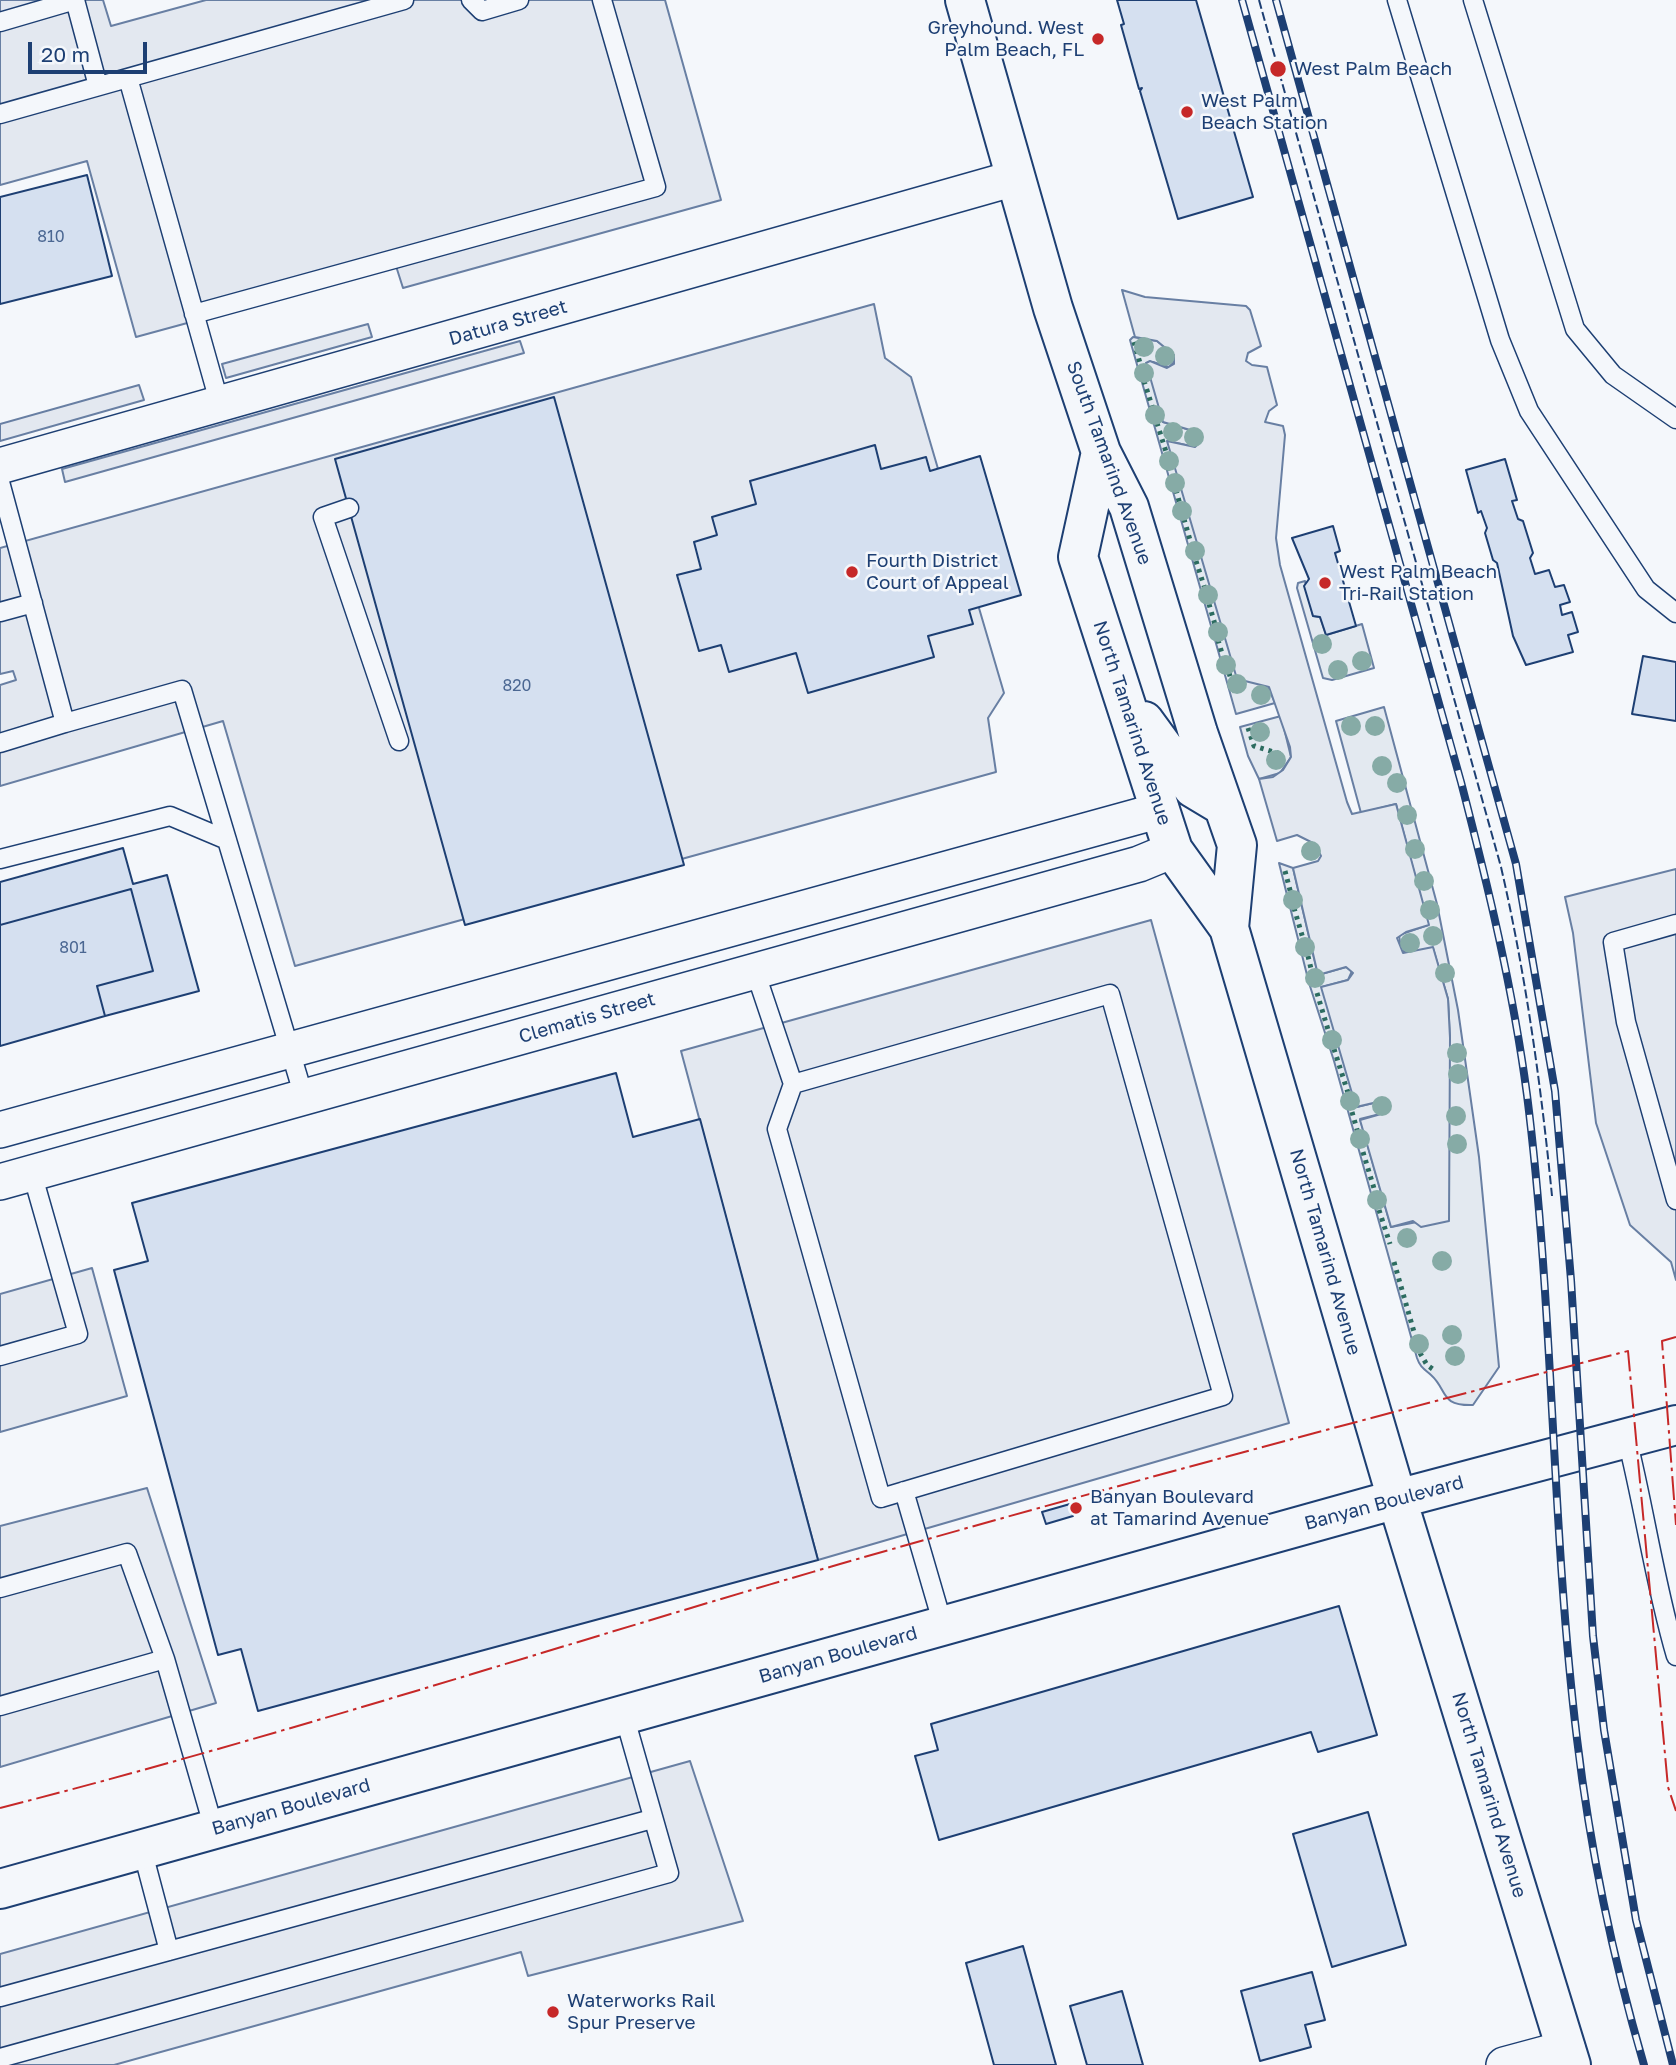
<!DOCTYPE html>
<style>
body{margin:0}
#map{position:relative;width:1676px;height:2065px;overflow:hidden;background:#f4f7fb;font-family:"Golos Text",sans-serif}
canvas{display:block}
.scale{position:absolute;left:28px;top:42px;width:119px;height:32px;box-sizing:border-box;border:4px solid #1d3f73;border-top:0;padding-left:9px;font-size:21px;line-height:24px;white-space:nowrap;color:#1d3f73;-webkit-text-stroke:5px #f4f7fb;paint-order:stroke}
</style>
<div id="map">
<canvas width="1676" height="2065"></canvas>
<div class="scale">20 m</div>
</div>
<script>
const c = document.querySelector('canvas').getContext('2d');
c.lineJoin = 'round';
function paint(path, color) { c.fillStyle = color; c.fill(path, 'evenodd'); }
function stroke(path, color, width, dash) { c.strokeStyle = color; c.lineWidth = width; c.lineCap = dash ? 'butt' : 'round'; c.setLineDash(dash || []); c.stroke(path); }
function write(font, color, halo, rows, align = 'center') {
  c.font = font + ' "Golos Text",sans-serif'; c.lineWidth = 5; c.setLineDash([]); c.textBaseline = 'middle'; c.strokeStyle = halo; c.fillStyle = color; for (const [text, x, y, turn = 0] of rows) {
    c.save(); c.translate(x, y); c.rotate((+turn || 0) * Math.PI / 180); c.textAlign = isNaN(turn) ? turn : align; if (halo) c.strokeText(text, 0, 0); c.fillText(text, 0, 0); c.restore();
  }
}
const green = new Path2D(`
 M1133 337 1157 341 1174 355 1175 361 1169 367 1153 362 1163 422 1197 432 1202 440 1195 447 1168 441 1275 703 1236 714 1130 340Z
 M1305 581 1313 616 1320 617 1326 635 1362 624 1374 668 1332 680 1323 678 1297 588 1298 583Z
 M1384 707 1437 904 1458 1010 1479 1157 1499 1367 1473 1405C1439 1406 1448 1390 1431 1375 1424 1369 1420 1367 1417 1358L1334 1061 1309 983 1279 863 1293 868 1318 975 1346 967 1352 971 1348 980 1322 987 1357 1107 1386 1100 1390 1107 1388 1112 1360 1119 1391 1227 1417 1222 1450 1038 1448 999 1433 948 1407 953 1401 950 1399 935 1428 925 1396 804 1361 813 1336 721Z
 M1281 716 1291 757 1280 773 1259 779 1248 756 1240 727Z`);
paint(green, '#e3e9f0');
stroke(green, '#687fa3', 2);
const parking = new Path2D(`
 M0 0H103L111 26 206 0H665L721 200 403 288 396 266 136 337 87 161 0 185Z
 M1122 290 1145 297 1246 306 1250 310 1261 346 1248 353 1246 361 1252 365 1267 367 1277 405 1269 411 1265 422 1283 426 1285 435 1276 538 1280 565 1347 802 1352 814 1396 804 1429 925 1406 932 1397 938 1403 953 1433 947 1448 999 1450 1038 1449 1221 1421 1227 1413 1221 1391 1227 1360 1120 1388 1112 1390 1107 1386 1100 1356 1107 1321 987 1348 980 1353 973 1346 967 1318 975 1293 868 1318 861 1321 856 1315 844 1297 835 1277 841 1259 779 1273 777 1283 770 1291 757 1290 747 1269 687 1237 679 1167 441 1195 447 1202 440 1197 432 1163 422 1146 363 1150 361 1167 368 1174 364V355L1157 341 1135 337Z
 M874 304 885 358 911 377 1004 693 988 718 996 772 295 966 223 721 0 786V685L16 680 13 671 0 674V548Z
 M368 324 372 337 226 378 222 364Z
 M520 341 524 353 65 482 62 469Z
 M139 385 144 400 0 441V424Z
 M1676 869V1280L1671 1262 1630 1225 1596 1123 1573 933 1565 897Z
 M1151 920 1289 1423 818 1560 681 1051Z
 M92 1268 127 1396 0 1432V1294Z
 M147 1488 216 1703 0 1767V1526Z
 M690 1761 743 1921 528 1976 521 1952 114 2065H0V1954Z`);
paint(parking, '#e3e8f0');
stroke(parking, '#687fa3', 2);
const building = new Path2D(`
 M1117 0H1196L1253 197 1178 219 1140 91 1142 88 1139 89 1121 25 1124 24Z
 M87 175 112 276 0 304V197Z
 M554 397 684 865 465 925 335 459Z
 M875 445 881 469 926 457 930 471 980 456 1021 595 969 610 973 624 928 636 934 657 808 693 796 653 729 672 721 645 699 651 677 575 701 569 694 542 717 535 712 517 756 504 750 481Z
 M1505 459 1517 500 1512 501 1518 519 1523 521 1533 553 1530 558 1535 574 1549 570 1555 587 1564 585 1570 602 1560 605 1562 615 1572 612 1578 632 1568 635 1573 652 1526 665 1513 636 1497 563 1493 560 1485 533 1487 528 1481 511 1478 513 1466 470Z
 M1333 526 1340 551 1335 553 1356 626 1326 635 1320 617 1313 616 1304 586 1309 579 1292 538Z
 M1643 656 1676 662V721L1632 714Z
 M123 848 133 884 167 875 199 991 105 1016 97 986 153 971 131 889 0 925V882Z
 M131 889 153 971 97 986 105 1016 0 1046V925Z
 M616 1073 633 1137 700 1119 818 1560 258 1711 241 1649 218 1655 114 1270 148 1261 132 1203Z
 M1070 1504 1073 1516 1046 1524 1042 1512Z
 M1339 1606 1377 1735 1318 1752 1311 1732 939 1840 915 1756 938 1750 931 1724Z
 M1368 1812 1406 1945 1332 1967 1293 1834Z
 M1023 1946 1056 2065H994L966 1963Z
 M1312 1972 1325 2020 1305 2025 1311 2047 1260 2061 1241 1991Z
 M1122 1991 1143 2065H1087L1070 2006Z`);
paint(building, '#d5e0f0');
stroke(building, '#1d3f73', 2);
const lane = new Path2D(`
 M75 0 98 86
 M471 0 482 11 519 0
 M1397 0 1500 340 1529 411 1646 589 1676 613
 M1473 0 1575 329 1613 375 1676 419
 M0 22 75 0
 M128 78 220 405
 M0 114 404 0
 M194 314 656 187 602 0
 M0 482 65 723 182 690 304 1097
 M349 508 323 517 399 741
 M0 612 33 603
 M0 743 65 723
 M0 859 170 816 227 840
 M1676 924 1613 942 1626 1022 1676 1200
 M755 971 793 1084 777 1129 881 1498 1223 1396 1110 994 793 1084
 M0 1356 78 1334 32 1173
 M1627 1439C1645 1511 1655 1585 1676 1656
 M904 1491 943 1625
 M0 1588 127 1553 165 1659
 M0 1706 165 1659 214 1829
 M142 1849 169 1951
 M0 1997 652 1819
 M0 2058 669 1873 624 1715`);
const street = new Path2D(`
 M0 466 1015 178
 M0 1130 1161 810
 M0 1182 1139 864 1173 850
 M1504 2065 1567 2048`);
const secondary = new Path2D(`
 M965 0 1053 308 1101 452 1129 507 1198 733 1237 845 1229 928
 M1101 452 1078 557 1173 850 1229 928 1397 1499 1571 2065
 M1144 721 1193 788 1223 806
 M0 1889 1397 1499 1676 1425`);
stroke(lane, '#1d3f73', 21);
stroke(street, '#1d3f73', 38);
stroke(secondary, '#1d3f73', 42);
stroke(lane, '#f4f7fb', 18);
stroke(street, '#f4f7fb', 35);
stroke(secondary, '#f4f7fb', 38);
const rail = new Path2D(`
 M1242 0 1461 782C1488 886 1513 989 1527 1095 1554 1309 1551 1525 1577 1739 1590 1849 1613 1959 1644 2065
 M1276 0 1516 864 1555 1091 1571 1280 1593 1636 1604 1730 1636 1920 1673 2065`);
stroke(rail, '#1d3f73', 8);
stroke(rail, '#f4f7fb', 5, [16]);
stroke(new Path2D(`
 M1134 342 1142 370
 M1144 381 1154 412
 M1157 423 1167 455
 M1169 467 1173 480
 M1176 490 1181 508
 M1184 519 1192 547
 M1196 561 1205 589
 M1209 604 1216 628
 M1218 640 1224 660
 M1229 673 1236 695
 M1248 728 1254 746 1284 755
 M1285 871 1291 894
 M1294 908 1304 942
 M1308 956 1312 973
 M1317 993 1329 1033
 M1334 1049 1349 1096
 M1352 1112 1358 1133
 M1363 1152 1376 1195
 M1379 1210 1390 1244
 M1394 1262 1416 1339
 M1420 1353 1427 1365 1434 1370`), '#2c6c60', 5, [3.5, 5]);
stroke(new Path2D(`
 M1259 0 1501 867C1526 976 1541 1085 1552 1196`), '#1d3f73', 2, [9, 3.5]);
stroke(new Path2D(`
 M1676 1337 1662 1341 1676 1525
 M0 1808C283 1736 560 1645 840 1564 1102 1489 1364 1419 1628 1351L1668 1787 1676 1811`), '#c62828', 2, [24, 5, 3.5, 5]);
c.fillStyle = '#86aba6';
for (const [x, y] of [
 [1144,347],
 [1165,356],
 [1144,373],
 [1155,415],
 [1173,432],
 [1194,437],
 [1169,461],
 [1175,483],
 [1182,511],
 [1195,551],
 [1208,595],
 [1218,632],
 [1322,644],
 [1362,661],
 [1226,665],
 [1338,670],
 [1237,684],
 [1261,695],
 [1351,726],
 [1375,726],
 [1260,732],
 [1276,760],
 [1382,766],
 [1397,783],
 [1407,815],
 [1415,849],
 [1311,851],
 [1424,881],
 [1293,900],
 [1430,910],
 [1433,936],
 [1410,943],
 [1305,947],
 [1445,973],
 [1315,978],
 [1332,1040],
 [1457,1053],
 [1458,1074],
 [1350,1101],
 [1382,1106],
 [1456,1116],
 [1360,1139],
 [1457,1144],
 [1377,1200],
 [1407,1238],
 [1442,1261],
 [1452,1335],
 [1419,1344],
 [1455,1356]
]) { c.beginPath(); c.arc(x, y, 10, 0, 2 * Math.PI); c.fill(); }
for (const [x, y, r, color] of [
 [1098,39,7,"#c62828"],
 [1278,69,9,"#c62828"],
 [1187,112,7,"#c62828"],
 [852,572,7,"#c62828"],
 [1325,583,7,"#c62828"],
 [1076,1508,7,"#c62828"],
 [553,2012,7,"#c62828"]
]) { const dot = new Path2D(); dot.arc(x, y, r, 0, 2 * Math.PI); c.fillStyle = color; c.fill(dot); stroke(dot, '#f4f7fb', 2.5); }
write('16px', '#4b6792', null, [
 ["810",51,237],
 ["820",517,686],
 ["801",73,948]
]);
write('19px', '#1d3f73', '#f4f7fb', [
 ["Greyhound. West",1084,28,"right"],
 ["Palm Beach, FL",1084,50,"right"],
 ["West Palm Beach",1294,69],
 ["West Palm",1201,101],
 ["Beach Station",1201,123],
 ["Fourth District",866,561],
 ["Court of Appeal",866,583],
 ["West Palm Beach",1339,572],
 ["Tri-Rail Station",1339,594],
 ["Banyan Boulevard",1090,1497],
 ["at Tamarind Avenue",1090,1519],
 ["Waterworks Rail",567,2001],
 ["Spur Preserve",567,2023]
], 'left');
write('19px', '#1d3f73', '#f4f7fb', [
 ["Datura Street",508,323,-16],
 ["South Tamarind Avenue",1109,463,70],
 ["North Tamarind Avenue",1132,723,72],
 ["Clematis Street",587,1018,-16],
 ["North Tamarind Avenue",1325,1252,74],
 ["Banyan Boulevard",1384,1503,-15],
 ["Banyan Boulevard",838,1655,-16],
 ["North Tamarind Avenue",1489,1795,73],
 ["Banyan Boulevard",291,1807,-16]
]);
</script>
